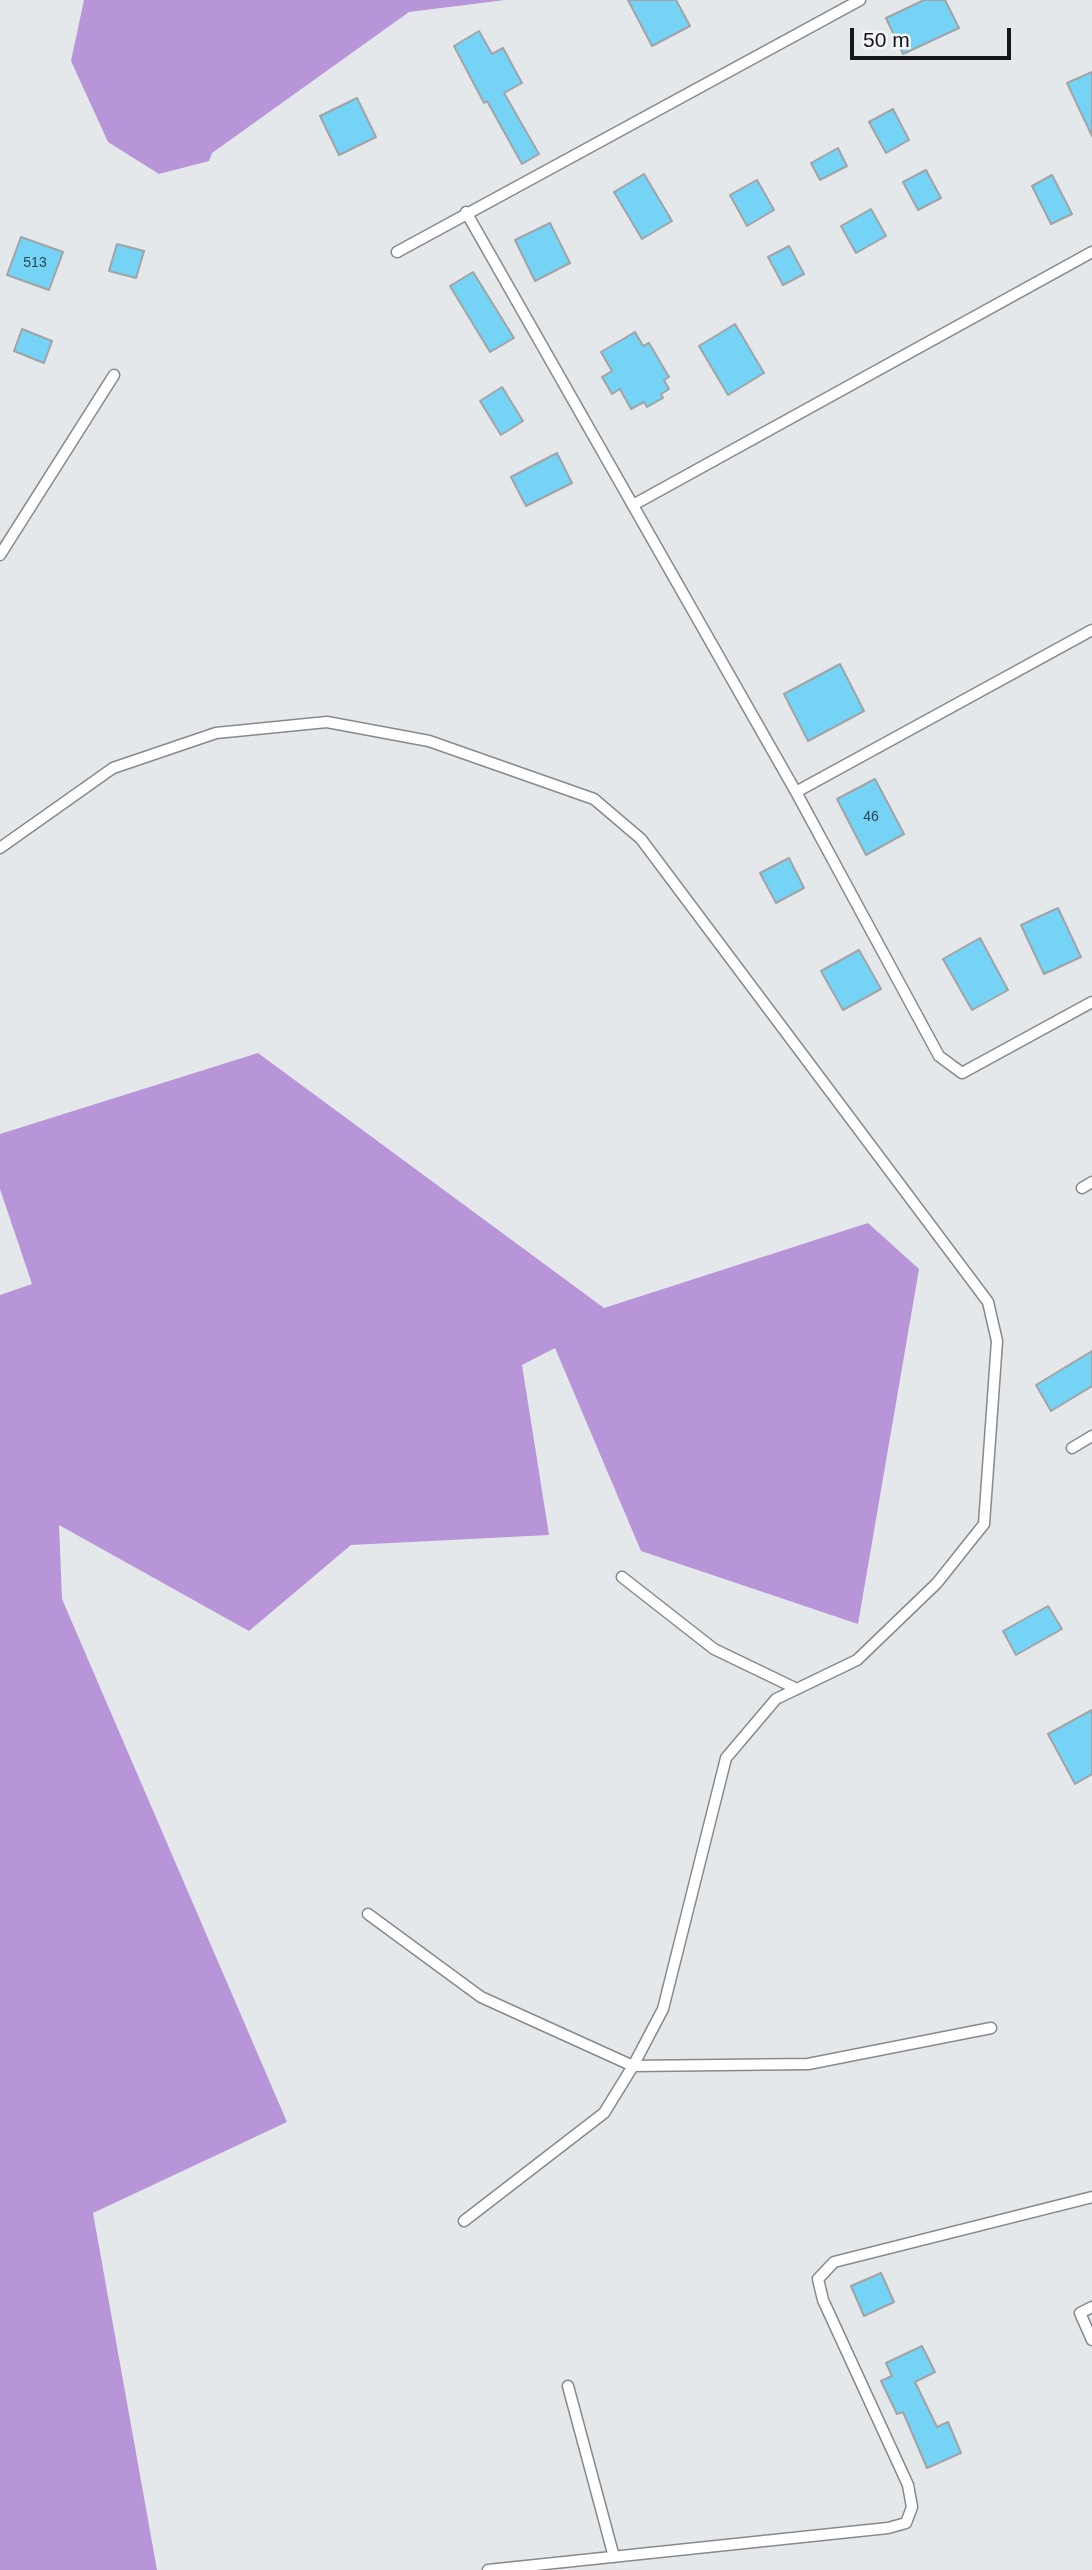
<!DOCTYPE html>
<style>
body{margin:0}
#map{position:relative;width:1092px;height:2570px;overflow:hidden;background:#e5e8eb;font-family:Helvetica,sans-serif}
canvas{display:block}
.scale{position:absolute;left:850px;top:28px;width:161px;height:32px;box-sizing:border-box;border:4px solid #151617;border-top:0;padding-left:9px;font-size:21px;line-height:24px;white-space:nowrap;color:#151617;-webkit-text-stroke:5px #f3f6f9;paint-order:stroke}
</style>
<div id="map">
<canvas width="1092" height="2570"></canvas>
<div class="scale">50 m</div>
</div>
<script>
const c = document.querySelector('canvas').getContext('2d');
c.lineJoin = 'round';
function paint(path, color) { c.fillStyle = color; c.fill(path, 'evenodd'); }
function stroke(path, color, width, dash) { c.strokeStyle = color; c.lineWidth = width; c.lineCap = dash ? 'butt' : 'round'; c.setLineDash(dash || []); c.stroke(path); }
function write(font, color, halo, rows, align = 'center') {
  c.font = font + ' Helvetica,sans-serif'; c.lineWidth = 5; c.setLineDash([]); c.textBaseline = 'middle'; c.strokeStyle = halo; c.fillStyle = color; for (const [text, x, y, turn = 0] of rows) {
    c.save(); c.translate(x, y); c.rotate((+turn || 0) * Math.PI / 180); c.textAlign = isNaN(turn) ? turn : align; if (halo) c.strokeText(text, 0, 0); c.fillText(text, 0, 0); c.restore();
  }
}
paint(new Path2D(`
 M84 0H505L409 12 212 153 209 161 159 174 108 142 71 61Z
 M258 1053 604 1308 868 1223 919 1269 858 1624 641 1551 555 1348 522 1365 549 1535 351 1545 249 1631 59 1525 62 1599 287 2122 93 2213 157 2570H0V1295L32 1284 0 1189V1134Z`), '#b795d8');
const building = new Path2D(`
 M628 0H676L690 26 652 46Z
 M924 0H945L959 28 903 54 886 18Z
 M479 31 492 54 503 48 522 83 504 93 539 154 522 164 487 101 484 103 454 46Z
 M1092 72V136L1067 83Z
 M357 98 376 137 339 155 320 116Z
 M893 109 909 140 886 153 869 122Z
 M838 148 847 166 820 180 811 163Z
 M926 170 941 198 918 210 903 182Z
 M644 174 672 221 642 239 614 192Z
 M1052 175 1072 214 1051 224 1032 186Z
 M757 180 774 210 747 226 730 195Z
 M871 209 886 236 856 253 841 226Z
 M550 223 570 263 535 281 515 240Z
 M21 237 63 252 49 290 7 275Z
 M117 244 144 251 136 278 109 271Z
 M789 246 804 274 783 285 768 257Z
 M473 272 514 338 490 352 450 286Z
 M735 324 764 373 728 395 699 346Z
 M22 329 52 341 44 363 14 351Z
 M635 332 643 346 649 343 669 377 664 380 669 389 661 394 663 398 647 407 644 402 631 409 620 389 612 394 602 377 612 371 601 352Z
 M502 387 523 421 501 435 480 401Z
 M557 453 572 483 526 506 511 477Z
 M840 664 864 711 808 741 784 694Z
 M875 779 904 834 866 855 837 799Z
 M789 858 804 888 776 903 760 873Z
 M1058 908 1081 957 1044 974 1021 925Z
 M980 938 1008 990 972 1010 943 959Z
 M859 950 881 989 843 1010 821 971Z
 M1092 1351V1386L1051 1411 1036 1385Z
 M1048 1606 1062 1629 1016 1655 1003 1631Z
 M1092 1710V1774L1075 1784 1048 1734Z
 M881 2273 894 2302 864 2316 851 2286Z
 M922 2346 935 2372 915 2382 937 2427 948 2422 961 2453 927 2468 903 2412 897 2414 881 2381 892 2376 886 2363Z`);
paint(building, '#75d4f6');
stroke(building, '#a0a4a6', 2);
const service = new Path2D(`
 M466 212 796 792 939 1056 962 1073 1092 1002
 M397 252 860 0
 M633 505 1092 252
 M0 555 114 375
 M796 792 1092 630
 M0 848 113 768 216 733 327 722 429 741 594 799 641 839 988 1302 997 1341 984 1524 937 1583 857 1660 776 1699 726 1758 663 2009 633 2066 604 2113 464 2221
 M1082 1188 1092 1182
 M1072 1448 1092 1436
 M622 1577 714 1649 797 1689
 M368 1914 481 1997 633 2066 808 2064 991 2028
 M1092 2307 1080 2313 1092 2340
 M568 2386 614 2557
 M488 2570 888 2528 906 2523 912 2507 908 2485 823 2300 818 2279 834 2262 1092 2197`);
stroke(service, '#87898c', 13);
stroke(service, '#fff', 10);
write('14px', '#2d464f', null, [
 ["513",35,263],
 ["46",871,817]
]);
</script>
